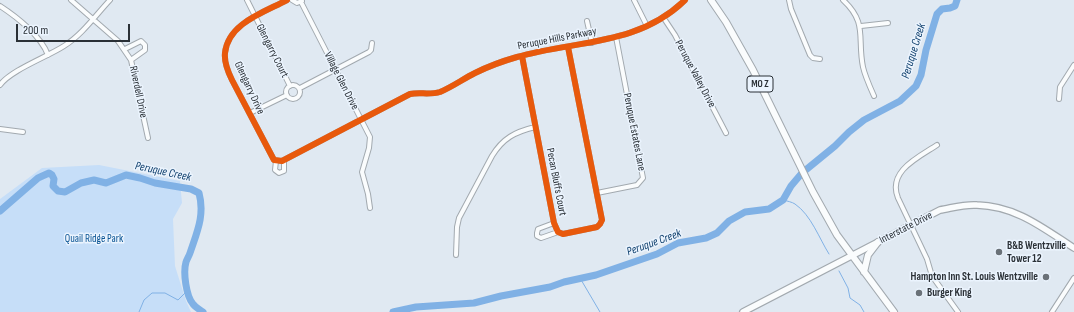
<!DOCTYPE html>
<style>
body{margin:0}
#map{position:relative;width:1074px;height:312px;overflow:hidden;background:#e0e9f2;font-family:"Sofia Sans Condensed",sans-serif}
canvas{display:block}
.scale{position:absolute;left:16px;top:24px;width:114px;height:18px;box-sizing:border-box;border:2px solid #2a3036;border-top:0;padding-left:5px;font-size:12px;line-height:14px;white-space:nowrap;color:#2a3036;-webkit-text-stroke:3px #ebf4fe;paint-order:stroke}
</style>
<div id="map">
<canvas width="1074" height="312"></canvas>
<div class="scale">200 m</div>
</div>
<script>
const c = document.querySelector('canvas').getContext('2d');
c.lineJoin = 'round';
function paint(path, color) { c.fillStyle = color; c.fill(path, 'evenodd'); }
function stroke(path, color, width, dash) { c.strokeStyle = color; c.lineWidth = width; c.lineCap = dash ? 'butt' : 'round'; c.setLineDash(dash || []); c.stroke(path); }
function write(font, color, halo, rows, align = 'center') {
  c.font = font + ' "Sofia Sans Condensed",sans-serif'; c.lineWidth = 3; c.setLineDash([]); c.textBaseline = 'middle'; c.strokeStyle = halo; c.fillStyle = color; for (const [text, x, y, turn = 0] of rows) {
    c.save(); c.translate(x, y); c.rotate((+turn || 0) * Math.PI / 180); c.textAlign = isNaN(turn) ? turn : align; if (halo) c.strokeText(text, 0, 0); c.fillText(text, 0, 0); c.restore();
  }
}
paint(new Path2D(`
 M99 165 180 181 182 203 173 219 175 266 186 301 191 312H0V199L42 168Z`), '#c6def8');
stroke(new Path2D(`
 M783 200C787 201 792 202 795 204 811 215 819 238 829 254
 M839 271 848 288 850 298 860 305 864 312
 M580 278 600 312
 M139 312 144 300 152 293H165L178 300 187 291`), '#80b1e5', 1);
stroke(new Path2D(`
 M0 211 38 178 49 173 52 175 54 179 53 186 58 191 65 192 81 183 94 180 106 183 126 175 140 178 155 183 191 189 199 193C205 215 197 232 190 253 189 256 187 259 186 262 183 272 186 296 193 304 195 307 199 309 203 312
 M393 312 416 307 474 303 501 296 550 287 564 282 596 275 657 254 678 243 706 238 717 233 729 221 745 212 769 209 783 200 791 186 802 173 835 146 849 132 864 120 900 101 916 86 921 75 926 50 937 14 942 9 950 8 955 6 957 0`), '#80b1e5', 7);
const minor = new Path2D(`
 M71 0 118 41 131 60 148 138
 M247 0 290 86
 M287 0C265 12 228 23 225 53 224 62 228 72 232 80L274 160 282 161 410 94C419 92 430 95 440 92 452 87 463 79 475 73 489 66 503 61 517 57 576 40 638 46 685 0
 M292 0 297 3 302 1
 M634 0 647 26
 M789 0 791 9 810 55 813 58 820 59
 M843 0C868 23 857 38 863 67 865 76 870 87 874 96
 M301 2 370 137 369 148 362 172 368 194 370 208
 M0 6C17 17 41 36 48 55
 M663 17 675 35 726 133
 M587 21 592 43
 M861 26 888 23
 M125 49 141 41 145 45V50L131 60
 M522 56 554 223 558 232 563 234 597 227 600 224 602 220 568 47
 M286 92a7 7 0 1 1 14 0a7 7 0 1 1-14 0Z
 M0 85C11 70 47 57 64 46 82 35 95 16 110 0
 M300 88 369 52 371 50 372 43
 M1059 99 1060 87 1074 65
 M250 113 287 95
 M0 129 23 132
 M937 145C919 157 887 171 898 198L927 259 932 276 958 312
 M276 161 275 170 279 173 284 171V160
 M597 193 637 185 643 178 616 37
 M554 223 538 229 537 233V236L541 238 558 232
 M456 255 457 227 459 218 492 156C503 138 515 132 535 127
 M1052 312 1074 278`);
const secondary = new Path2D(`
 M743 312 940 210C952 208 964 204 977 205 1016 206 1043 228 1074 248`);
const primary = new Path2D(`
 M711 0 726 22 753 70 813 192 837 235 894 312
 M864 272 868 255 878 242`);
stroke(minor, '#a2a9af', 6);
stroke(secondary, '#a2a9af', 8);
stroke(primary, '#a2a9af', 8);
stroke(minor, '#fafcfd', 4);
stroke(secondary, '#fafcfd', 5.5);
stroke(primary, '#fafcfd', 6);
stroke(new Path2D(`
 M287 0C265 12 228 23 225 53 224 62 228 72 232 80L274 160 282 161 410 94C419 92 430 95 440 92 452 87 463 79 475 73 489 66 503 61 517 57 576 40 638 46 685 0
 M522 56 554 223 558 232 563 234 597 227 600 224 602 220 568 47`), '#e8590c', 6);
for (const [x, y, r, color] of [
 [999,252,4,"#6a7178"],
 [1046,277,4,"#6a7178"],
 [919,293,4,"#6a7178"]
]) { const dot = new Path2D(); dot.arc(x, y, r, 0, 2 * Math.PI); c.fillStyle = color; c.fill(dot); stroke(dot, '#ebf4fe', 1.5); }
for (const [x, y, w] of [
 [760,84,26]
]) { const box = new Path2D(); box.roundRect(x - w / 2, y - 8, w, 16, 3); c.fillStyle = '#ebf4fe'; c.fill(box); stroke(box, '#2a3036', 1); }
write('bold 10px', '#2a3036', null, [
 ["MO Z",760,84]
]);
write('11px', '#2a3036', '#ebf4fe', [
 ["Peruque Hills Parkway",557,39,-11],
 ["Glengarry Court",272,51,63],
 ["Peruque Valley Drive",695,74,62],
 ["Village Glen Drive",341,81,63],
 ["Glengarry Drive",249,88,65],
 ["Riverdell Drive",138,92,78],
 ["Peruque Estates Lane",634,132,79],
 ["Pecan Bluffs Court",556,182,79],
 ["Interstate Drive",906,228,-27]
]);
write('11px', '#0b5595', '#ebf4fe', [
 ["Quail Ridge Park",94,239]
]);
write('bold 11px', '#2a3036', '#ebf4fe', [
 ["B&B Wentzville",1007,246],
 ["Tower 12",1007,259],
 ["Hampton Inn St. Louis Wentzville",1038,277,"right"],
 ["Burger King",927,293]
], 'left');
write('italic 12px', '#0f3f6c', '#ebf4fe', [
 ["Peruque Creek",914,51,-73],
 ["Peruque Creek",163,172,12],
 ["Peruque Creek",654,243,-20]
]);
</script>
